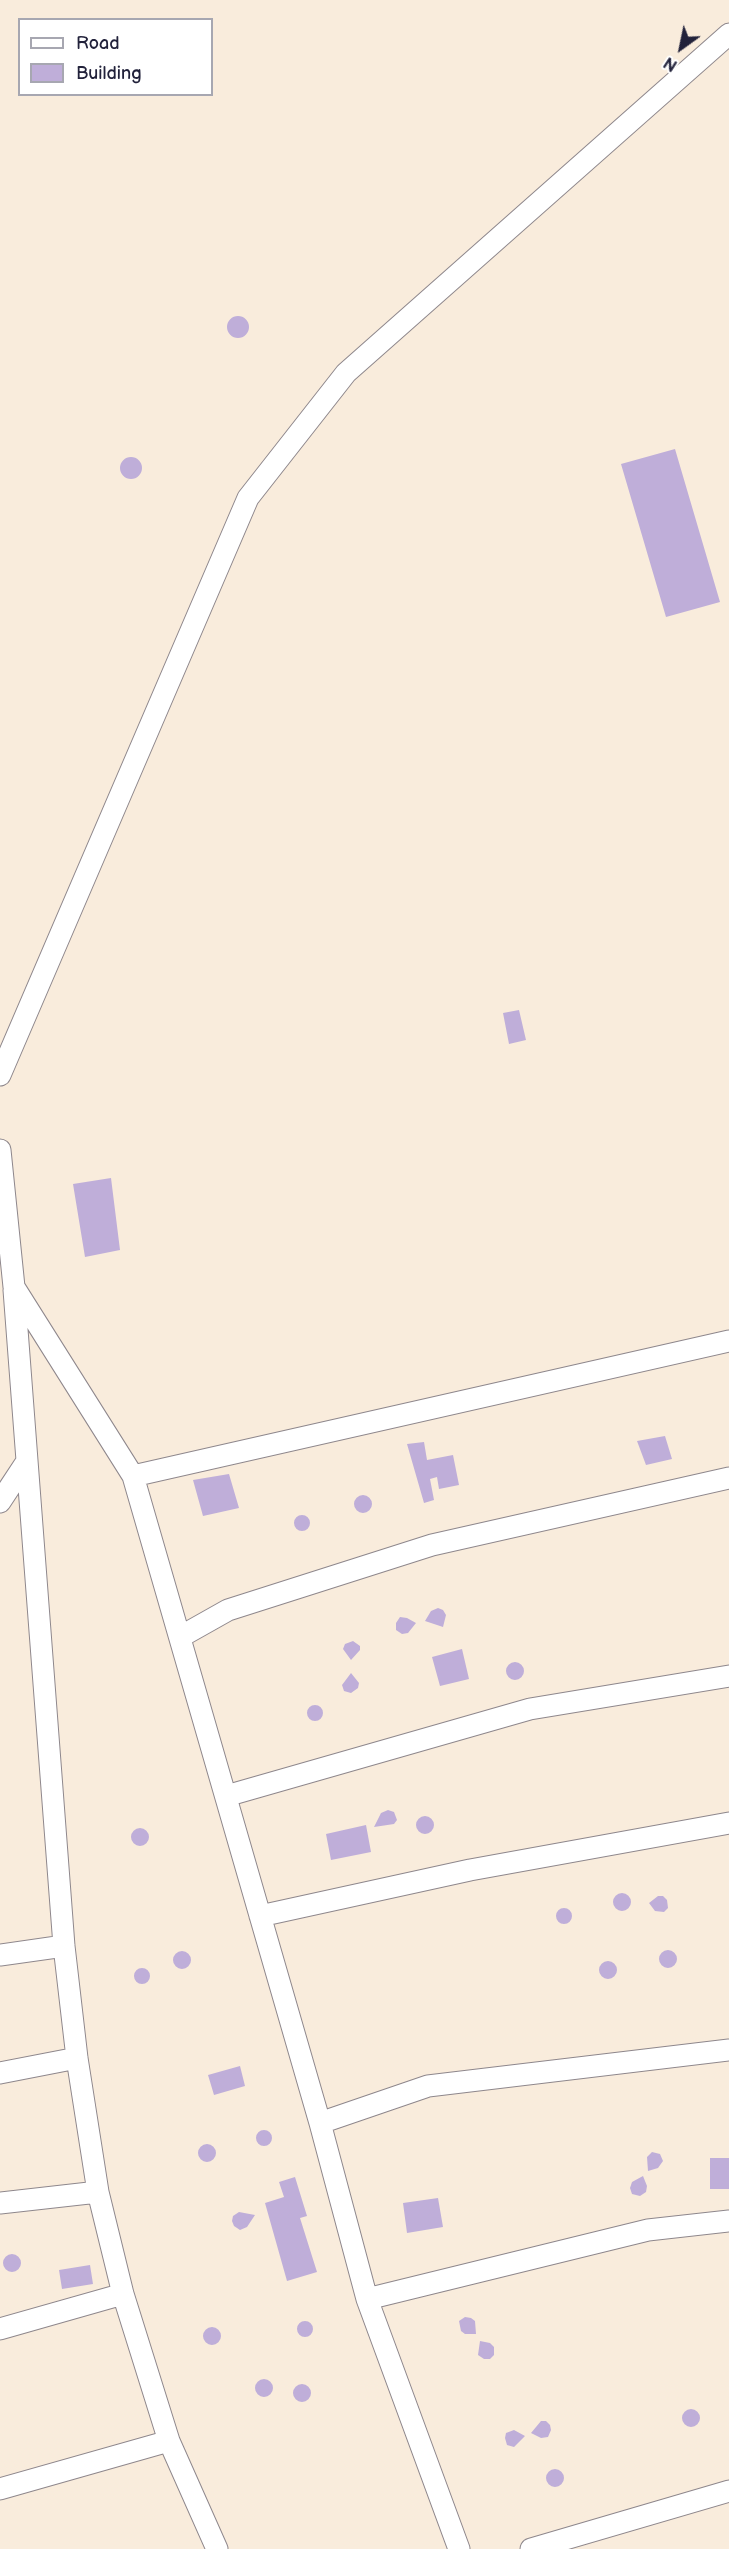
<!DOCTYPE html>
<style>
body{margin:0}
#map{position:relative;width:729px;height:2549px;overflow:hidden;background:#f9ecdc;font-family:"Balsamiq Sans",sans-serif}
canvas{display:block}
.legend{position:absolute;left:18px;top:18px;width:195px;height:78px;box-sizing:border-box;background:#fff;border:2px solid #a7a7b1;margin:0;padding:8px 10px;list-style:none;font-size:18px;color:#22223b}
.legend li{display:flex;align-items:center;gap:12px;height:30px}
.legend b{width:30px;border:2px solid #a7a7b1}
.north{position:absolute;left:651px;top:18px;width:60px;height:60px;-webkit-text-stroke:4px #fff;paint-order:stroke;rotate:213deg;font-size:16px;font-weight:700;line-height:24px;text-align:center;color:#22223b}
.north::after{content:'';display:block;margin:auto;width:21px;height:27px;background:#22223b;clip-path:polygon(50% 0,100% 100%,50% 72%,0 100%)}
</style>
<div id="map">
<canvas width="729" height="2549"></canvas>
<ul class="legend">
<li><b style="height:8px;background:#fff"></b>Road</li>
<li><b style="height:16px;background:#bfaed9"></b>Building</li>
</ul>
<div class="north">N</div>
</div>
<script>
const c = document.querySelector('canvas').getContext('2d');
c.lineJoin = 'round';
function paint(path, color) { c.fillStyle = color; c.fill(path, 'evenodd'); }
function stroke(path, color, width, dash) { c.strokeStyle = color; c.lineWidth = width; c.lineCap = dash ? 'butt' : 'round'; c.setLineDash(dash || []); c.stroke(path); }
paint(new Path2D(`
 M227 327a11 11 0 1 1 22 0a11 11 0 1 1-22 0Z
 M675 449 720 602 666 617 621 464Z
 M120 468a11 11 0 1 1 22 0a11 11 0 1 1-22 0Z
 M519 1010 526 1040 509 1044 503 1013Z
 M111 1178 120 1250 85 1257 73 1184Z
 M665 1436 672 1459 646 1465 637 1441Z
 M424 1442 427 1460 453 1455 459 1485 439 1489 437 1477 430 1479 434 1500 424 1503 407 1444Z
 M229 1474 239 1508 203 1516 193 1480Z
 M354 1504a9 9 0 1 1 18 0a9 9 0 1 1-18 0Z
 M294 1523a8 8 0 1 1 16 0a8 8 0 1 1-16 0Z
 M438 1608 443 1610 446 1615 443 1627 425 1621 431 1611Z
 M400 1617 407 1618 416 1623 408 1633 402 1634 396 1630V1623Z
 M353 1641 360 1646V1650L351 1660 343 1649 345 1644Z
 M462 1649 469 1679 440 1686 432 1657Z
 M506 1671a9 9 0 1 1 18 0a9 9 0 1 1-18 0Z
 M351 1673 359 1683 358 1688 351 1693 344 1691 342 1685Z
 M307 1713a8 8 0 1 1 16 0a8 8 0 1 1-16 0Z
 M388 1810 394 1812 397 1820 394 1824 374 1827 381 1813Z
 M416 1825a9 9 0 1 1 18 0a9 9 0 1 1-18 0Z
 M366 1825 371 1852 331 1860 326 1834Z
 M131 1837a9 9 0 1 1 18 0a9 9 0 1 1-18 0Z
 M613 1902a9 9 0 1 1 18 0a9 9 0 1 1-18 0Z
 M658 1896H663L667 1900 668 1908 664 1912 655 1911 649 1903Z
 M556 1916a8 8 0 1 1 16 0a8 8 0 1 1-16 0Z
 M659 1959a9 9 0 1 1 18 0a9 9 0 1 1-18 0Z
 M173 1960a9 9 0 1 1 18 0a9 9 0 1 1-18 0Z
 M599 1970a9 9 0 1 1 18 0a9 9 0 1 1-18 0Z
 M134 1976a8 8 0 1 1 16 0a8 8 0 1 1-16 0Z
 M240 2066 245 2086 214 2095 208 2075Z
 M256 2138a8 8 0 1 1 16 0a8 8 0 1 1-16 0Z
 M198 2153a9 9 0 1 1 18 0a9 9 0 1 1-18 0Z
 M652 2152 660 2154 663 2161 658 2168 648 2171 647 2157Z
 M710 2158H729V2189H710Z
 M643 2176 647 2186 646 2192 640 2196 632 2194 630 2188 632 2182Z
 M295 2177 307 2216 300 2218 317 2272 287 2281 265 2203 284 2197 279 2182Z
 M438 2198 443 2227 407 2233 403 2203Z
 M239 2212 255 2215 247 2227 240 2230 234 2226 232 2221 233 2216Z
 M3 2263a9 9 0 1 1 18 0a9 9 0 1 1-18 0Z
 M90 2265 93 2284 62 2289 59 2270Z
 M465 2317 471 2318 475 2321 476 2334H465L461 2331 459 2321Z
 M297 2329a8 8 0 1 1 16 0a8 8 0 1 1-16 0Z
 M203 2336a9 9 0 1 1 18 0a9 9 0 1 1-18 0Z
 M480 2341 490 2343 494 2347V2355L490 2359H484L478 2355Z
 M255 2388a9 9 0 1 1 18 0a9 9 0 1 1-18 0Z
 M293 2393a9 9 0 1 1 18 0a9 9 0 1 1-18 0Z
 M682 2418a9 9 0 1 1 18 0a9 9 0 1 1-18 0Z
 M541 2421H546L550 2425 551 2430 548 2437 541 2438 531 2433Z
 M514 2430 525 2436 514 2447 507 2445 505 2438 506 2433Z
 M546 2478a9 9 0 1 1 18 0a9 9 0 1 1-18 0Z`), '#bfaed9');
const street = new Path2D(`
 M0 1075 248 498 346 373 729 34
 M0 1150 14 1287 133 1476 320 2123 367 2299 459 2549
 M14 1290 64 1946 77 2058 98 2192 123 2294 169 2441 217 2549
 M133 1476 729 1341
 M0 1502 27 1461
 M180 1637 228 1610 432 1545 729 1478
 M226 1796 530 1709 729 1676
 M260 1916 470 1870 729 1823
 M0 1955 64 1946
 M0 2073 77 2058
 M320 2123 428 2086 729 2050
 M0 2203 98 2192
 M367 2299 648 2230 729 2221
 M0 2329 123 2294
 M0 2489 169 2441
 M531 2549 729 2491`);
stroke(street, '#8e878c', 23);
stroke(street, '#fff', 21);
</script>
